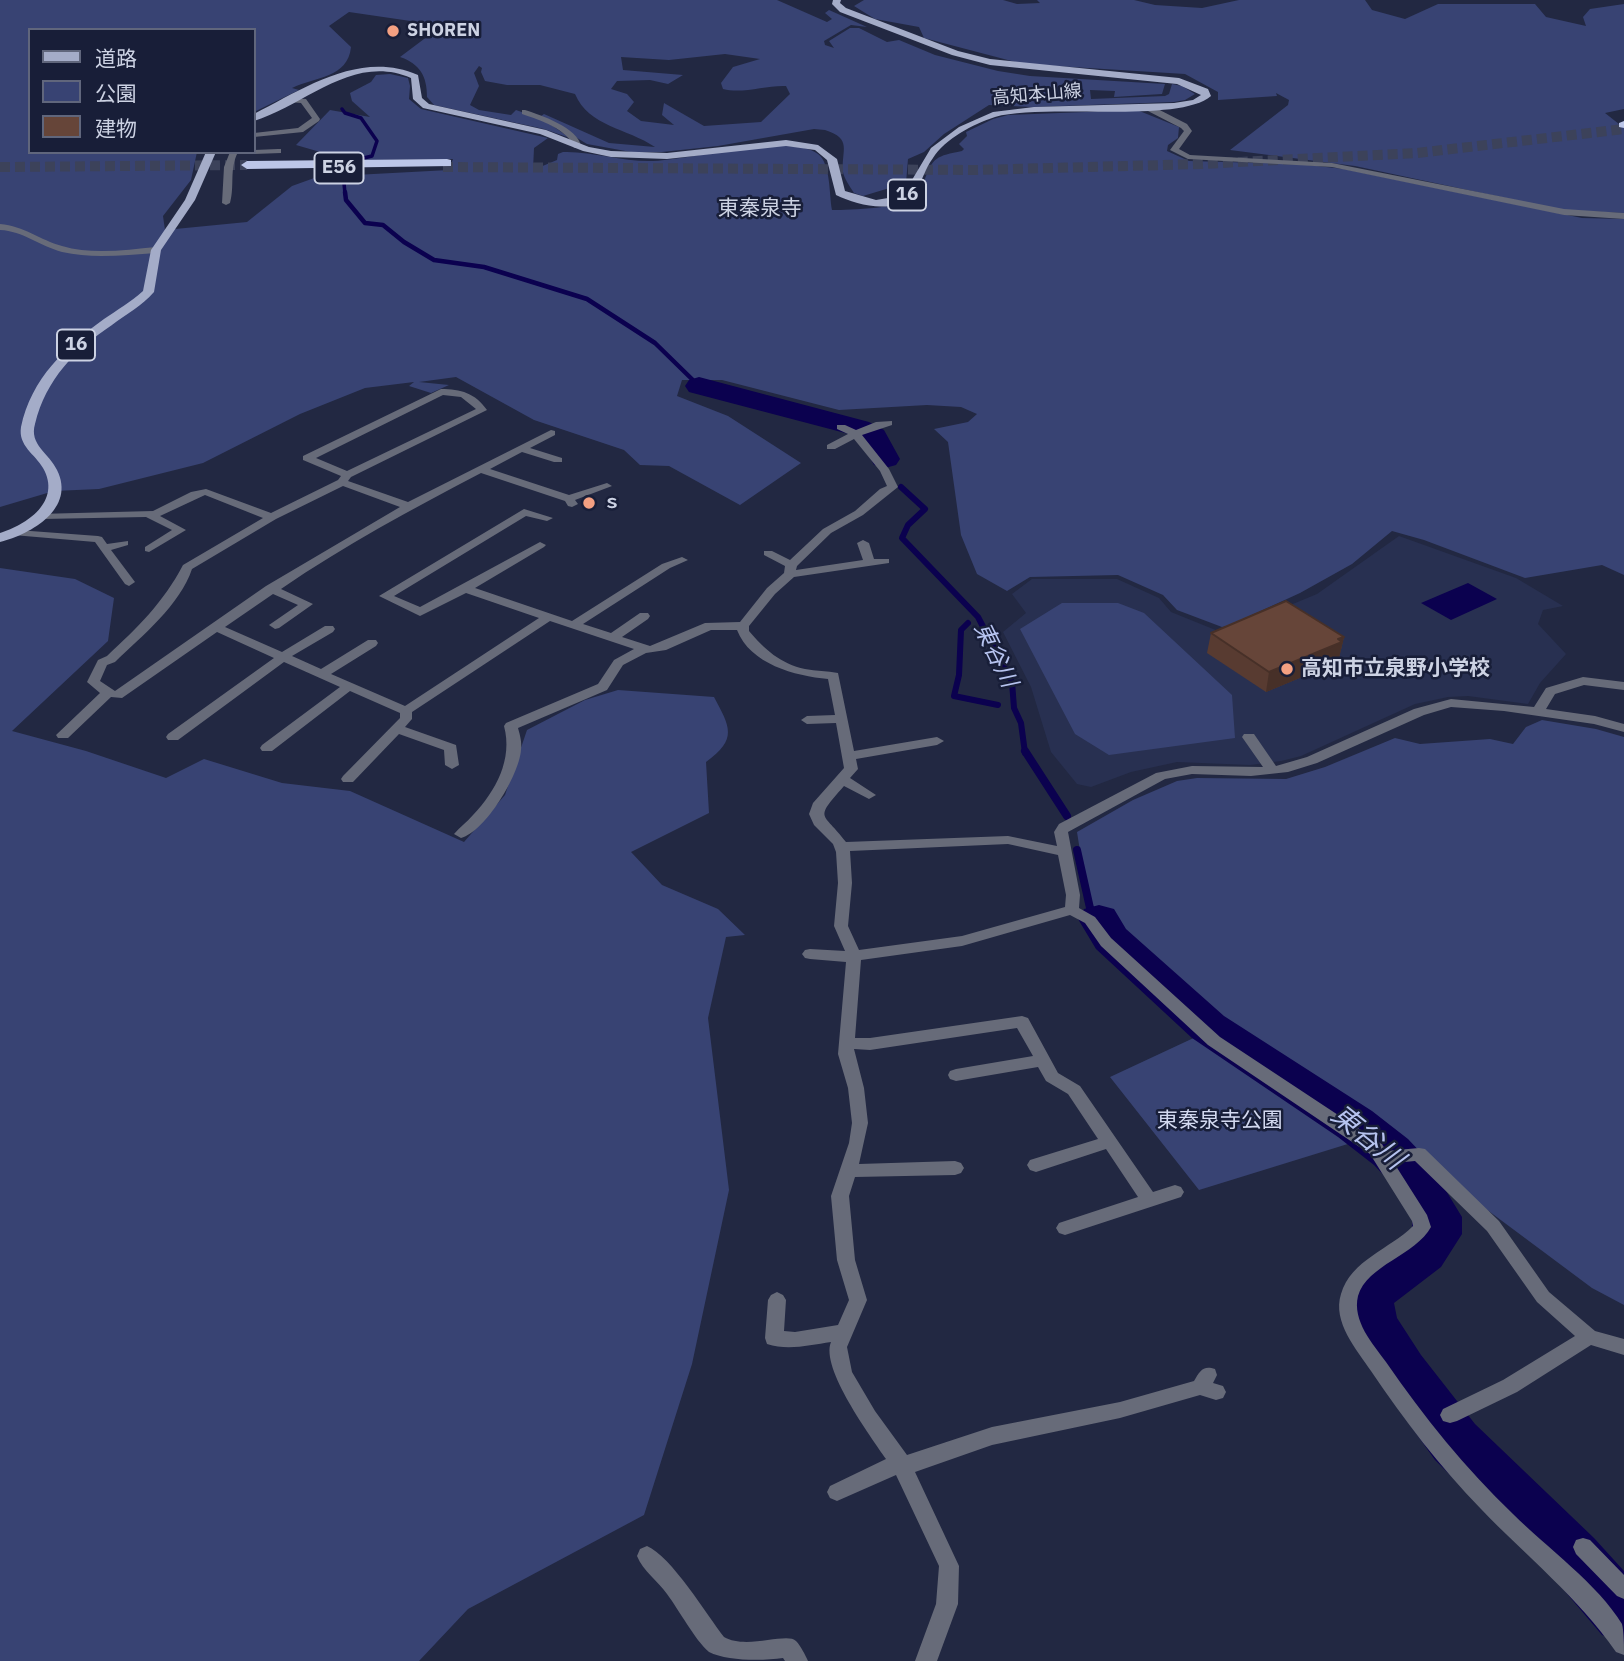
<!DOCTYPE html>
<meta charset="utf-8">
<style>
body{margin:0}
#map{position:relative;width:1624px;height:1661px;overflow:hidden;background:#222842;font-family:"IBM Plex Sans","Noto Sans JP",sans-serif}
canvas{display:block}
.legend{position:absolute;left:28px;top:28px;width:228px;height:126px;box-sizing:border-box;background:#181e38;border:2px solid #60667c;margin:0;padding:9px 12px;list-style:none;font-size:21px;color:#ccd2e3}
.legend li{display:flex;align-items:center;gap:14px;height:35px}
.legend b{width:35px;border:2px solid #60667c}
</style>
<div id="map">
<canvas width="1624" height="1661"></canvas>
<ul class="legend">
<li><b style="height:9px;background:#a4acc8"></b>道路</li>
<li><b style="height:19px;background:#384373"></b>公園</li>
<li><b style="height:19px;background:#664539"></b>建物</li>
</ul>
</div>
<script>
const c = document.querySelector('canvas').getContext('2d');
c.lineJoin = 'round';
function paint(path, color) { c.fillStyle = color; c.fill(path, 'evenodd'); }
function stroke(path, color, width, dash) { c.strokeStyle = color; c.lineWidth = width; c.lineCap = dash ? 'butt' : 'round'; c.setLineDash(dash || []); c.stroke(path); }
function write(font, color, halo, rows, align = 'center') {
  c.font = font + ' "IBM Plex Sans","Noto Sans JP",sans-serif'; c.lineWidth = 5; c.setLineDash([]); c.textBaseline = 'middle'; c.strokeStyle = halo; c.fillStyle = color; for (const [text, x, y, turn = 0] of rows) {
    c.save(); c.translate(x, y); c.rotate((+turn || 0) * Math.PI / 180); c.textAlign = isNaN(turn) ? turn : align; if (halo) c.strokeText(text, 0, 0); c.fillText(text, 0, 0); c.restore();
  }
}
paint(new Path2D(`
 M1399 536 1516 578 1563 606 1543 610 1538 624 1566 654 1540 683 1528 704 1468 696 1448 697 1415 704 1301 756 1281 761 1250 765 1177 762 1131 772 1091 787 1077 784 1051 752 1031 687 1003 632 1026 613 1012 594 1032 579H1117L1159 598 1171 612 1223 633 1317 594Z`), '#283051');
paint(new Path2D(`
 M0 0H777L827 22 832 19 825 13 829 10 867 27 851 25 824 41 825 45 834 48 829 41 850 28H859L887 42 899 40 935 55 998 71 1030 76 1165 84 1162 94 1114 97 1115 91 1090 90 1091 99 1165 96 1169 94 1172 84 1182 86 1195 94 1185 100 1174 102 1032 107 989 105 944 134 924 152 908 159 906 183 863 196 854 193C850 187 844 178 843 172 841 150 853 139 825 130L814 129 718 146 662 152H631L587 144 541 116 544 114 609 143 655 147C627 128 589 127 575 94L540 85H507L485 81 481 72 482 68 479 66 474 73 479 86 470 105 479 110 511 115 516 110 544 120 570 138 544 129 434 105 427 97C427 76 420 64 400 57L424 39 450 28 438 25 349 12 329 26 351 47C348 78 315 77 292 88L299 90 254 112V30H30V152H197L191 180 163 216 165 230 247 222 292 186 317 177 449 170 453 159 367 160 334 156 296 145 330 110 370 117 352 101 350 93 371 82 376 75 390 74 408 78 410 86 409 99 421 109 548 138 534 148 533 170 557 160 558 154 563 152C592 151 623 162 653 161 689 160 791 133 818 154 831 164 829 194 832 210 850 210 905 208 918 197 922 193 922 188 924 182 932 157 937 156 962 151L964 149 959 144 967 136 966 132 993 119 1008 115 1137 110 1179 127 1178 138 1168 145 1167 151 1189 161 1299 164 1344 169 1582 218 1624 219V575L1602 565 1525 578 1424 540 1392 531 1352 564 1300 593 1228 626 1222 627 1177 610 1163 595 1118 575 1030 577 1007 591 977 574 961 535 948 442 934 429 968 422 977 414 961 407 927 405 839 410 722 380H682L677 396 728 416 801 463 740 505 669 466 640 465 624 450 534 420 456 377 419 382 449 385 431 393 409 386 414 382 365 388 300 414 203 463 99 489 54 491 0 507ZM725 54 760 59 733 67 721 83 723 89C743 94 766 85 786 86L790 94 761 122 704 126 664 103 662 115 674 125 641 121 627 111 634 102 627 94 611 89 617 81 650 80 668 84 683 75 623 70 621 57 669 60Z
 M864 0H1003L1017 4 1040 3 1037 0H1134L1155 5 1202 8 1239 0H1365L1372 10 1405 19 1438 4H1535L1546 17 1586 26 1583 17 1590 9 1624 4V109L1605 113 1624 128V213L1562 210 1355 166 1230 150 1288 105 1289 100 1276 93 1277 96 1218 100V92L1185 74 1023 64 924 38 919 27 875 19 854 6Z
 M0 568 75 579 114 598 108 641 12 731 86 751 166 778 204 759 282 783 350 791 464 842 505 795 527 730 585 700 618 690 714 697C730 727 738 739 706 762L709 813 631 852 662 885 718 909 745 935 726 937 708 1018 729 1190 692 1364 644 1515 468 1609 419 1661H0Z
 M1062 603H1118L1144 613 1232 695 1235 738 1109 755 1075 734 1020 629Z
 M1542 720 1596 729 1624 737V1305L1592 1288 1384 1133 1242 1046 1149 965 1088 902 1077 832 1133 800 1177 781 1197 778 1286 779 1325 767 1395 738 1420 744 1490 739 1513 744 1526 727Z
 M1200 1035 1340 1130 1351 1143 1199 1190 1110 1077Z`), '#384373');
paint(new Path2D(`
 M1468 583 1497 599 1451 620 1421 603Z`), '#0b014f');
stroke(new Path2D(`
 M342 109 345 113 361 118 377 141 372 156 351 161 343 172 345 194`), '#0b014f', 3.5);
stroke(new Path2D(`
 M345 192 346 200 365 223 383 225 404 242 434 260 484 267 587 299 655 343 699 386`), '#0b014f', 4.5);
stroke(new Path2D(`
 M901 487 925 509 908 525 902 538 978 617 1012 682 1014 708 1021 723 1025 753
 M968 623 961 630 959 675 954 696 998 705`), '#0b014f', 6);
stroke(new Path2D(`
 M1025 751 1067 816
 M1077 850 1090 908 1099 919`), '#0b014f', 8);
paint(new Path2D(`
 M699 377 869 422 884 430 900 459 896 465 885 468 874 465 861 441 849 434 689 392 685 386 689 380Z
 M1099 905 1114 909 1126 929 1224 1016 1372 1111 1408 1139 1426 1158 1462 1217V1234L1441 1267 1394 1303 1397 1318 1421 1355 1475 1424 1594 1538 1624 1571V1644L1602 1635 1552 1576 1435 1460 1383 1387 1353 1339 1345 1323 1342 1303 1355 1275 1405 1237 1412 1229V1219L1392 1184 1374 1165 1338 1137 1192 1038 1096 949 1078 919 1084 909Z`), '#0b014f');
stroke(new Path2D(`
 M0 167 247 165
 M443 167 976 170 1201 164 1417 153 1624 129`), '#3c425a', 10, [10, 5]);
paint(new Path2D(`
 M292 98 306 99 320 119 319 121 303 132 254 137V133L298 128 312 118 301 103 289 102 288 100Z
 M1144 105H1150L1187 124 1192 131 1179 149 1190 155 1332 163 1564 209 1624 213V219L1564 215 1332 167 1188 159 1170 150 1184 131 1181 128 1144 109Z
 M525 110C541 115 578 128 581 146L574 148C568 129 540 120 522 114V110Z
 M278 149H281V153L254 154 250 152H254V150Z
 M230 152H238C229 170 235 185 230 203L226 205 222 203 224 167Z
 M0 224C24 226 40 240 62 246 92 255 126 250 156 247L160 250 156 253C125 255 92 259 62 252 40 246 23 231 0 230Z
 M441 389C461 389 475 393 487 410L351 477 348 481 408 502 551 430 555 431V435L530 448 562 458V462H554L522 452 490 469 569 495 607 483 612 486 575 500 578 504 572 507 568 506 565 501 481 473C412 509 345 545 281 589L313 604 279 628 275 629 269 625 298 605 273 594 225 627 282 652 325 626H333L335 629 333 632 292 656 321 669 368 640H376L378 643 376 646 331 674 405 706 539 618 466 593 420 616 379 596 524 509 553 518 547 521 526 516 394 596 420 607 540 542 546 545 544 547 475 588 572 621 662 564 682 557 688 560 670 568 583 624 611 633 640 613H648L650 616 648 619 622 637 650 646 705 623 740 622 767 588 784 573 785 566 764 555V551H772L790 560 823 529 855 511 880 489 887 486 880 471 854 439 835 449H827V445L848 434 837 429V425H845L856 430 876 422 892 421V425L862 435 889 469 898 487 863 515 831 533 797 566 796 570 863 560 857 543 863 540 869 543 874 559H889V563L794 577 775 594 749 626V631C764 649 781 664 805 669 816 671 827 671 838 673L854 751 937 737 944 741 937 745 856 759 858 769 850 778 876 795 869 799 844 786C813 821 823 811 846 842L1008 836 1057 846 1054 832 1059 824 1156 773 1192 766 1263 767 1242 737 1244 734H1254L1276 766 1307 757 1414 709 1451 699 1534 707 1546 688 1583 677 1624 682V690L1584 685 1555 694 1546 709 1595 716 1624 724V732L1594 724 1504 711 1451 707 1424 715 1317 763 1288 772 1251 776 1192 774 1165 779 1068 832 1080 895 1079 908 1095 917 1111 938 1220 1037 1382 1144 1386 1151 1419 1148 1425 1149 1499 1221 1549 1292 1595 1331 1624 1339V1355L1591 1345 1517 1392 1457 1421 1450 1423 1443 1421 1440 1415 1443 1409 1503 1380 1575 1336 1537 1302 1487 1231 1415 1161 1394 1163 1427 1215 1431 1227C1416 1255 1367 1265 1358 1296 1352 1321 1373 1344 1386 1362 1424 1417 1465 1468 1513 1514 1546 1547 1598 1584 1622 1624 1624 1632 1624 1646 1624 1655L1616 1652C1578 1597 1527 1557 1481 1509 1440 1467 1404 1420 1371 1371 1357 1350 1332 1322 1341 1294 1351 1260 1390 1249 1413 1226L1412 1221 1370 1154 1208 1045 1101 946 1085 923 1070 915 962 946 861 960 855 1038H870L1022 1016 1028 1018 1058 1073 1080 1086 1153 1192 1175 1185 1181 1187 1184 1192 1181 1197 1065 1235 1059 1233 1056 1228 1059 1223 1138 1197 1106 1149 1036 1172 1030 1170 1027 1165 1030 1160 1098 1139 1068 1094 1046 1081 1038 1067 956 1081 950 1079 948 1075 950 1071 956 1069 1033 1056 1017 1028 870 1050 854 1049 864 1088 868 1123 859 1164 955 1161 961 1163 964 1168 961 1173 955 1175 855 1177 849 1196 855 1260 867 1300 847 1347 852 1372 875 1411 907 1455 992 1427 1120 1402 1194 1381C1200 1371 1203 1365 1215 1369L1217 1375 1213 1383 1223 1386 1226 1392 1223 1398 1216 1400 1200 1395 1120 1418 992 1445 915 1472 959 1566 958 1604 937 1661H915L936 1604 939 1566 896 1475 837 1501 830 1498 827 1492 830 1486 886 1459C871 1437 820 1368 831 1342 810 1345 788 1351 767 1344L765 1338 768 1300 771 1295 777 1292 783 1295 786 1300 784 1331 795 1332 838 1325 849 1300 837 1260 831 1196 849 1143 852 1123 848 1088 838 1054 846 962 810 959 805 958 802 954 805 950 810 949 845 951 834 926 838 883 836 852 833 844 814 825 809 814 813 803 844 768 836 723 807 724 801 720 807 716 835 715 828 679C795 676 750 664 737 630H711L666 650 646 653 623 665 607 690 518 728C520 735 522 742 521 750 519 775 486 831 461 838L454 834C460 827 467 822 473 815 496 791 513 759 504 726L506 723 598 684 614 660 634 649 550 621 412 712V719L405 727 456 745 459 765 452 769 445 765 444 750 399 734 353 782H343L341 779 343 776 400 718V713L350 691 272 751H262L260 748 262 745 340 687 284 662 178 740H168L166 737 168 734 274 658 217 632 122 698 111 697 68 738H58L56 735 100 693 87 682 98 660 107 656C138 627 163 603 183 565L263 518 205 495 160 516 186 530 149 552 145 551V547L172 530 146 517 42 519 38 518V514L153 511 191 492 206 489 271 513 338 480 341 476 303 460V456ZM443 395 461 397 476 409 347 471 316 458ZM343 486 400 507 266 586 115 691 100 681 107 665 115 662C142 636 180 605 192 569L276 519ZM1008 844 1058 855 1066 895 1065 907 962 936 859 950 848 926 852 883 850 851Z
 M17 530 98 536 102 537 107 544 128 541V545L111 550 135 582 129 586 125 584 95 542 13 535 11 533Z
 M1583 1538 1590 1540 1624 1575V1599L1617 1596 1576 1554 1573 1547 1576 1540Z
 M647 1546C671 1556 707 1615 724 1637 746 1650 787 1632 796 1641 801 1646 805 1655 808 1661H785L783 1658C762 1661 726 1661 709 1652 695 1640 679 1610 667 1594 658 1581 643 1571 637 1556L640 1549Z`), '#676b79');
paint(new Path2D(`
 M833 0H841L840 3 846 8 958 51 990 59 1179 78 1208 89 1211 96C1179 124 1043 103 995 117 973 124 945 139 933 158 925 168 923 181 915 191 898 216 859 206 836 195L827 160 815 150 786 146 667 159 611 157 583 151 540 134 423 108 413 99 411 78C353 53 306 105 254 121V114C305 88 360 50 418 75L422 98 429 104 546 130 589 147 611 151 667 153 786 140 818 145 837 159 845 191 876 200 900 196 906 190 931 148 959 127 993 112 1034 107 1174 103 1193 100 1201 95 1177 84 990 65 952 55 840 12 832 4Z
 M206 152H216L195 200 161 250 154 292C142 306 126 314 112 325 75 350 46 379 35 424 29 445 49 453 57 470 76 508 32 534 0 542V533C27 525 62 501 43 468 35 454 18 446 21 427 31 379 66 346 104 319 117 310 131 302 143 291L151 250 185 200Z`), '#a4acc8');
paint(new Path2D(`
 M1624 121V128L1619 127V123Z
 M447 159 451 160V166L247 169 241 165 247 161Z`), '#bcc6e8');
paint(new Path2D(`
 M1211 633 1344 637 1338 662 1266 692 1207 653Z`), '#583b31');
paint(new Path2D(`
 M1344 637 1338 662 1266 692 1269 672Z`), '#473028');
const building = new Path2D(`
 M1286 601 1344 637 1338 639 1342 642 1269 672 1211 633Z`);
paint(building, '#664539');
stroke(building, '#473028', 2);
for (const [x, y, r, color] of [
 [393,31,7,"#f3a082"],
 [589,503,7,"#f3a082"],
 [1287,669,7,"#f3a082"]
]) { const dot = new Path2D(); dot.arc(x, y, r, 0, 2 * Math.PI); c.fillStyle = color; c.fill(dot); stroke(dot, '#181e38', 2.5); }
write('bold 18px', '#ccd2e3', '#181e38', [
 ["SHOREN",407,31],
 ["ｓ",603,503]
], 'left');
write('18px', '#ccd2e3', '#181e38', [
 ["高知本山線",1037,95,-5]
]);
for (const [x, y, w] of [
 [339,168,49],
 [907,195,38],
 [76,345,38]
]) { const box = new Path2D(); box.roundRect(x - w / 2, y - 15.5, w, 31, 5); c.fillStyle = '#181e38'; c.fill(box); stroke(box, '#ccd2e3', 2); }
write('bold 19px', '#ccd2e3', null, [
 ["E56",339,168],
 ["16",907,195],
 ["16",76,345]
]);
write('21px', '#ccd2e3', '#181e38', [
 ["東秦泉寺",760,209]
]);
write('bold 21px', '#ccd2e3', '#181e38', [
 ["高知市立泉野小学校",1301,669]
], 'left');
write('21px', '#d3d9f0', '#181e38', [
 ["東秦泉寺公園",1220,1121]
]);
write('italic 23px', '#b6c3ef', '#181e38', [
 ["東谷川",995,655,64]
]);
write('italic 28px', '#b6c3ef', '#181e38', [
 ["東谷川",1367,1138,39]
]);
</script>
